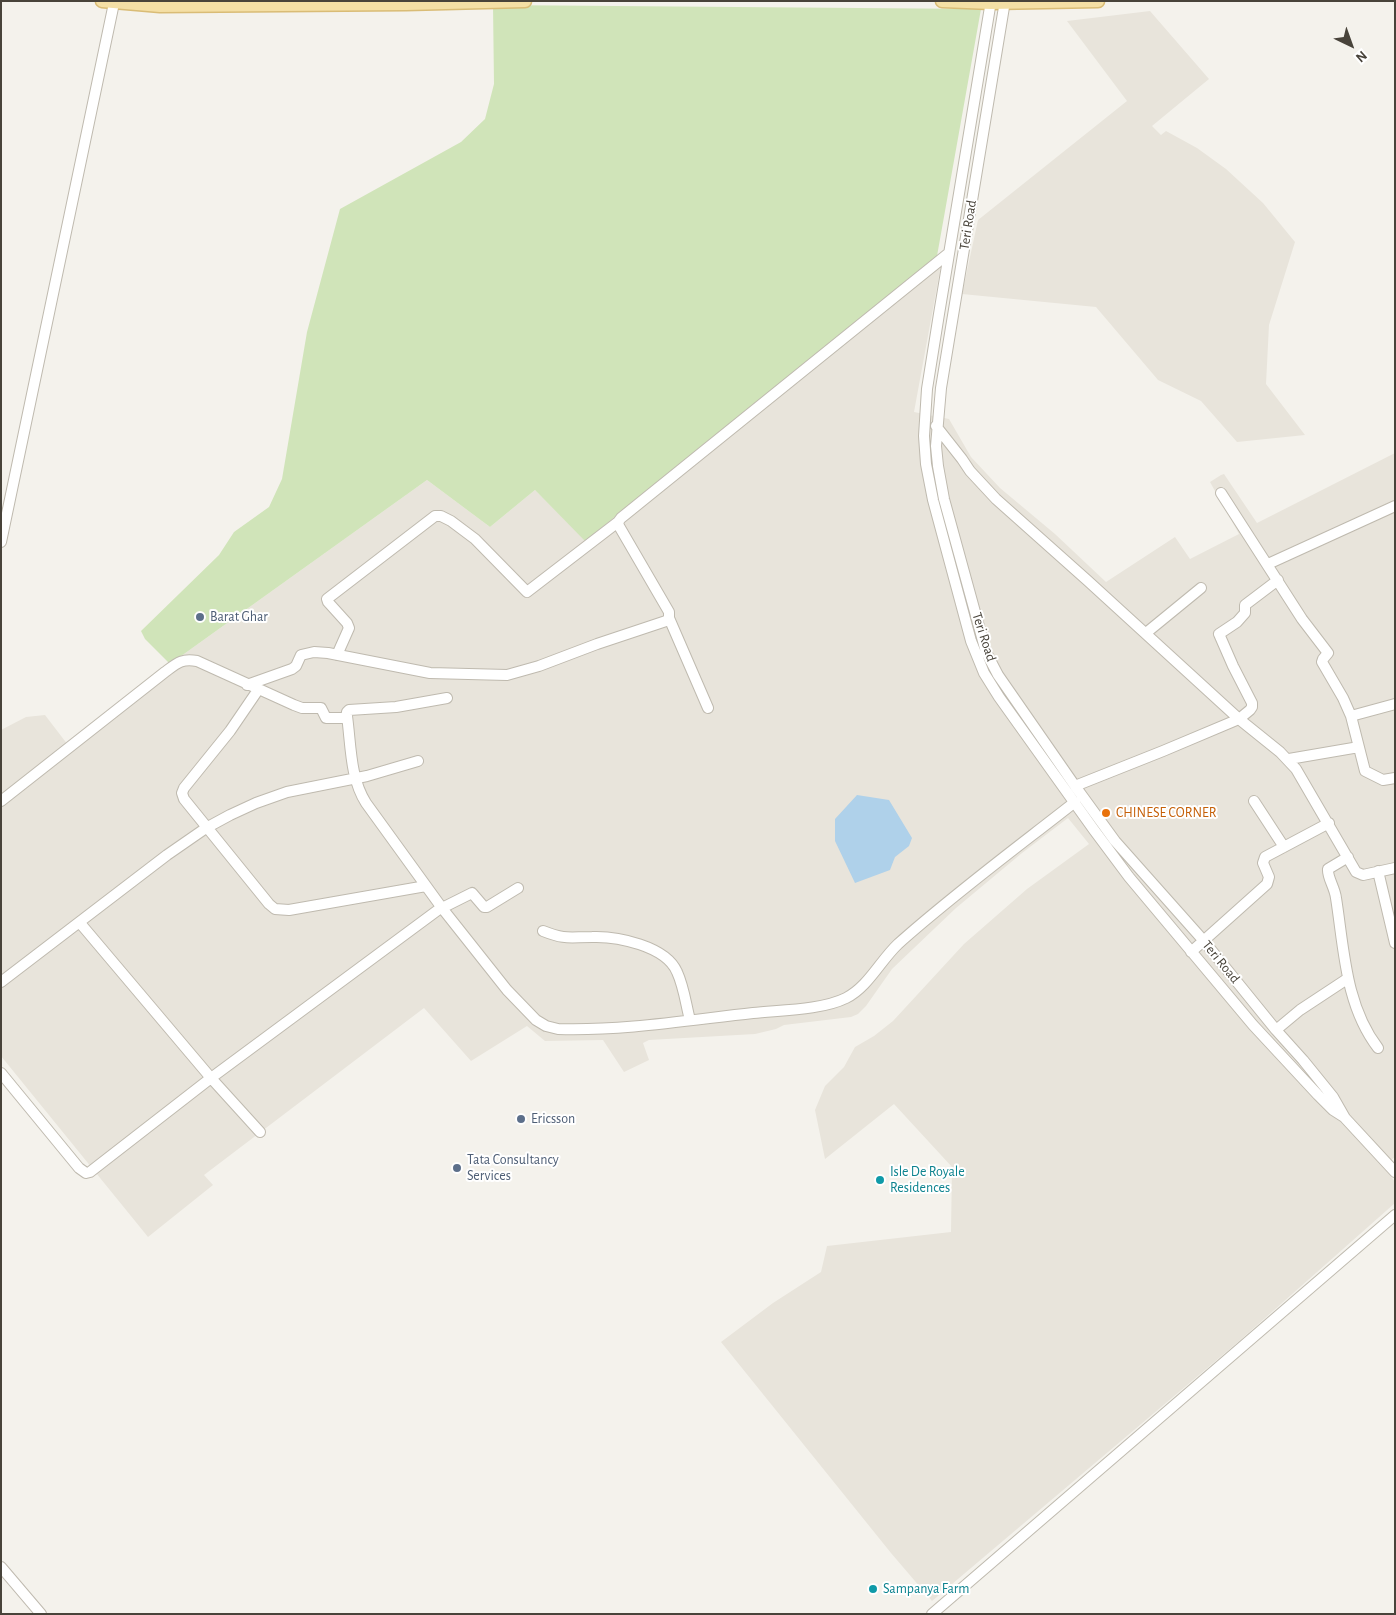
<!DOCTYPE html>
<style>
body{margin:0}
#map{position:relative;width:1396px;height:1615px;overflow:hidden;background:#f4f2ec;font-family:"Alegreya Sans",sans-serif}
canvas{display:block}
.frame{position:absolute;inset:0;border:2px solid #48433a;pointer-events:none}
.north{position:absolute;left:1326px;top:20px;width:50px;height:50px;-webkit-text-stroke:4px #fff;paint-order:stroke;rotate:138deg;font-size:14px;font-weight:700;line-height:20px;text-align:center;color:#48433a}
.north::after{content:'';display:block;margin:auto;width:18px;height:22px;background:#48433a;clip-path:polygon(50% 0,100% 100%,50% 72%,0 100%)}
</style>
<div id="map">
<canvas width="1396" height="1615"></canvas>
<div class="frame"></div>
<div class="north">N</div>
</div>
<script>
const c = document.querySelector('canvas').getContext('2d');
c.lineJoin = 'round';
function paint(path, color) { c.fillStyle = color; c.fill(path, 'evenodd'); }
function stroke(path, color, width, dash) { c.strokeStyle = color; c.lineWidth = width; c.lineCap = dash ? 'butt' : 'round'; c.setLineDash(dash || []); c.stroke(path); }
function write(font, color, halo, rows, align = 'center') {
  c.font = font + ' "Alegreya Sans",sans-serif'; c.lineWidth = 4; c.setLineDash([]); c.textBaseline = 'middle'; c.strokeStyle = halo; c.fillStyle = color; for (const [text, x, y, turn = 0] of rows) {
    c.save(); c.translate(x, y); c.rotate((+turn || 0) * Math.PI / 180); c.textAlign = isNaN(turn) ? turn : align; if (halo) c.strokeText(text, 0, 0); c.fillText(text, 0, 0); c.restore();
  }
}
paint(new Path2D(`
 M1150 11 1209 79 1152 126 1161 135 1166 131 1197 148 1226 169 1263 203 1295 242 1269 325 1266 384 1305 435 1237 442 1201 401 1158 380 1096 307 962 294 978 220 1127 101 1067 21Z
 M943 254 914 412 949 419 971 457 1000 488 1055 534 1106 582 1175 537 1190 559 1239 534 1210 482 1221 475 1224 474 1226 477 1257 523 1395 453V1157L1383 1166 1395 1182V1203L1238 1342 932 1601 891 1553 721 1342 773 1303 821 1272 827 1246 951 1232 952 1167 894 1104 825 1159 815 1110 825 1086 844 1067 855 1047 874 1036 893 1021 964 944 1027 889 1089 844 1068 818 1022 853 956 908 892 969 866 1006 858 1014 851 1017 784 1025 776 1029 755 1034 649 1040 643 1043 649 1060 624 1072 603 1040 545 1041 527 1026 471 1061 424 1008 204 1175 213 1185 148 1237 1 1056V730L26 717 45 715 68 745 170 664 427 480 490 527 535 490 585 540 937 256Z`), '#e8e4db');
paint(new Path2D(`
 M493 5 981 9 937 256 585 541 535 490 490 527 427 480 170 664 145 639 141 631 219 555 234 532 269 507 282 479 307 332 340 209 461 142 485 119 494 84Z`), '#d0e4b9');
paint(new Path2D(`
 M857 795 889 800 912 838 909 846 895 857 890 870 855 883 835 841V819Z`), '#afd1ea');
const minor = new Path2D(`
 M991 1 939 314 927 389 924 436 926 464 933 500 971 641 984 673 999 697 1094 830 1129 877 1253 1025 1318 1095 1333 1110 1344 1117
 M1005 1 941 388 936 446 938 466 944 499 986 652 998 675 1075 786 1115 841 1203 940 1276 1030 1303 1060 1333 1097 1345 1118 1395 1172
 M936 426 962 459 970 471 996 499 1088 581 1239 719 1280 752 1296 769 1356 872 1363 875 1395 868
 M1221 493 1302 619 1328 653 1323 659 1322 662 1343 698 1351 716 1365 771 1383 780 1395 778
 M1 542 114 3
 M1268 564 1395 506
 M669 618 708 708
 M1146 633 1201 588
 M337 655 349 628 347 623 328 602 327 599 435 516H441L451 521 475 539 527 592 618 522
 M247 685 292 669 296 666 301 655 314 652 328 653 430 673 507 675 539 666 597 644 666 621 669 618V612L619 526 618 522 621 518C731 430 839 341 949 253
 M258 690 230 731 184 788 182 793 184 799 269 904 275 909 289 910 426 886
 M347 716C351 745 350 778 366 803L442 908 507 990 536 1020 546 1026 558 1029C623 1031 689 1020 753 1013 781 1010 822 1010 846 998 868 987 880 961 898 944 954 894 1015 849 1075 802
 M1351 716 1395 704
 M1289 759 1359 747
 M1075 786 1163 751 1239 719 1250 710 1252 707V703L1233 666 1219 634 1237 622 1245 613V605L1278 580
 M1 801 165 672C177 663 182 658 197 661L294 705 302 708H321L326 718H346L347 712 349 710 396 707 447 698
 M1254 801 1284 847
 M1348 857 1328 869C1327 877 1335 888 1336 898 1344 948 1345 1005 1378 1048
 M1378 871 1395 943
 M442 908 472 893 484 907H487L518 888
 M80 923 211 1078 260 1132
 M543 931C566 940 569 937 592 937 617 936 666 946 677 972 684 987 686 1005 690 1020
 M1191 952 1267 884 1269 877 1263 863 1265 857 1329 823
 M1 982 167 855 206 828 230 815 256 803 287 792 367 776 418 761
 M1276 1030 1300 1010 1347 979
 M1 1073 79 1168 86 1173 90 1172 211 1078 442 907
 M1 1567 41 1614
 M932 1614 1395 1215`);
const major = new Path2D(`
 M102 1 160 6 406 4 525 1
 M942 1 991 3 1098 1`);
stroke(minor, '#bfbaaf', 12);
stroke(major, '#d9bc76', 15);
stroke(minor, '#fff', 10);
stroke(major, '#f4dfa5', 12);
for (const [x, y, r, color] of [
 [200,617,5,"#5c6f8a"],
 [1106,813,5,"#e8710a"],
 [521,1119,5,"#5c6f8a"],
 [457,1168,5,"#5c6f8a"],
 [880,1180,5,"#0f9aa8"],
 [873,1589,5,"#0f9aa8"]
]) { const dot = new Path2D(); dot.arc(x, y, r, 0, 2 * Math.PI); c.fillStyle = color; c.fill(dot); stroke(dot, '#fff', 2); }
write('14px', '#48433a', '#fff', [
 ["Teri Road",968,225,-81],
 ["Teri Road",984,637,72],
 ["Teri Road",1221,962,51]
]);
write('14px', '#4e5e75', '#fff', [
 ["Barat Ghar",210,617],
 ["Ericsson",531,1119],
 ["Tata Consultancy",467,1160],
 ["Services",467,1176]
], 'left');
write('14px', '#c56008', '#fff', [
 ["CHINESE CORNER",1116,813]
], 'left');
write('14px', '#0d838f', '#fff', [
 ["Isle De Royale",890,1172],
 ["Residences",890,1188],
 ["Sampanya Farm",883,1589]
], 'left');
</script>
